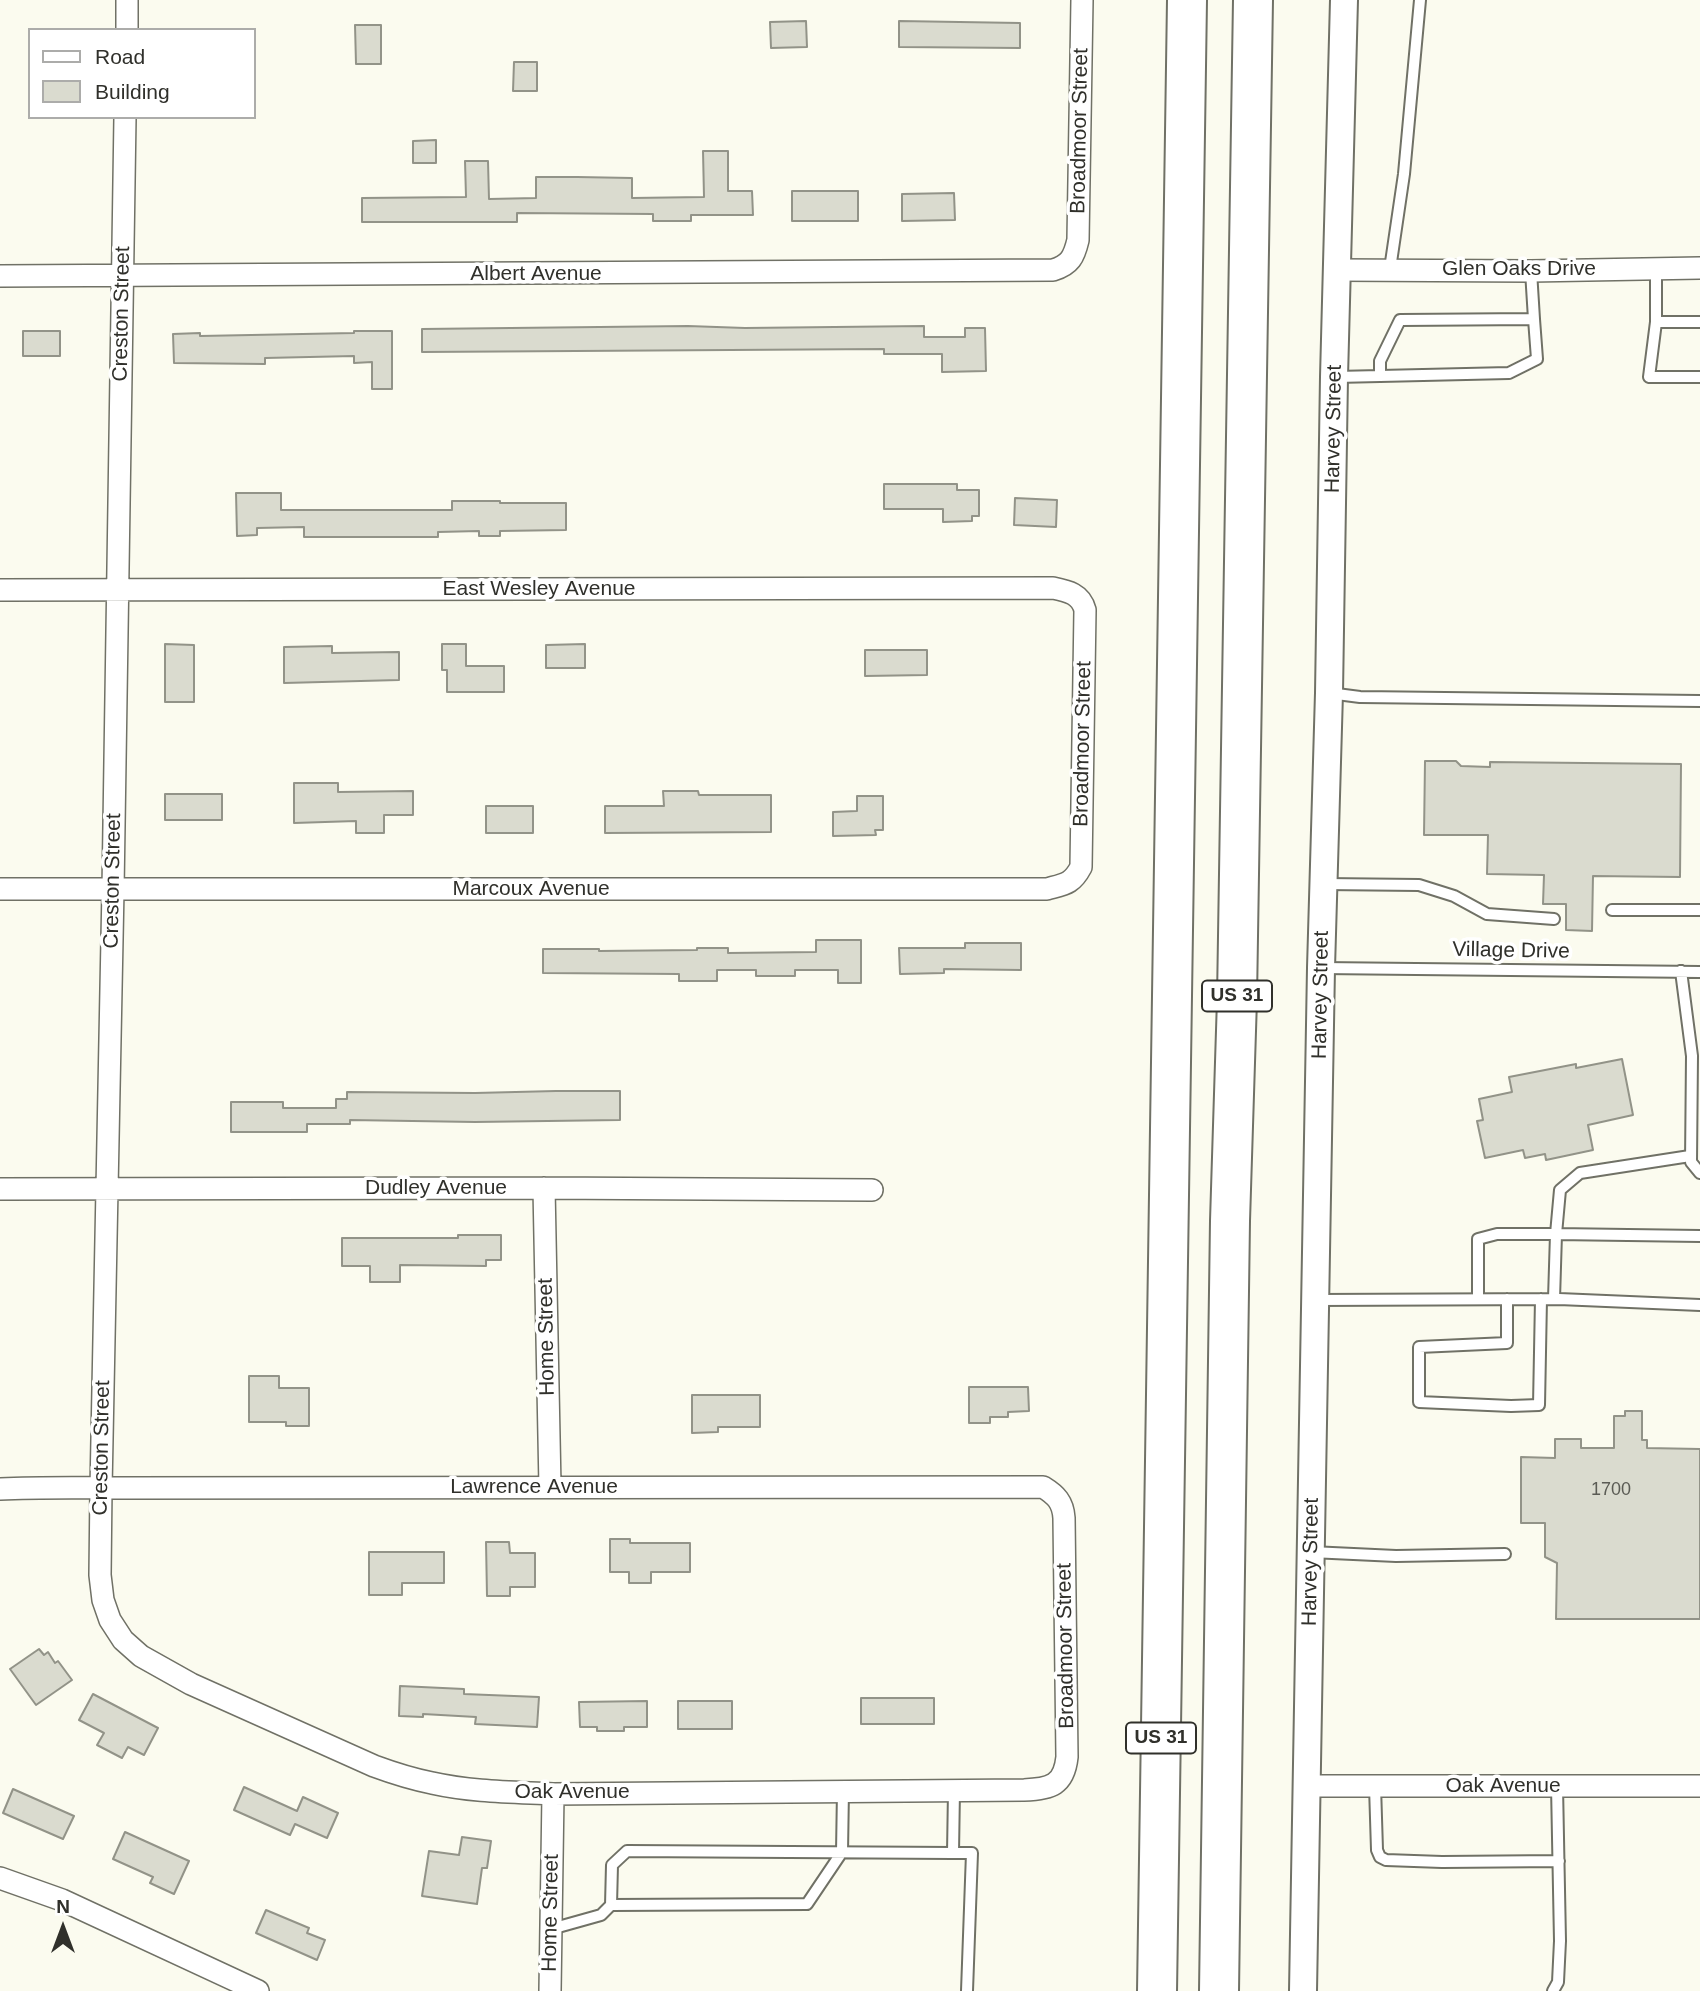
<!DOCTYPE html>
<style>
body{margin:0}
#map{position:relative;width:1700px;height:1991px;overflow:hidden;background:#fbfbef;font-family:Arial,sans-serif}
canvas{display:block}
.legend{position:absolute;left:28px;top:28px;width:228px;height:91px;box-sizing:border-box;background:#fff;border:2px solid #acacaa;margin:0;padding:9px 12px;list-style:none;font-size:21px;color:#30302b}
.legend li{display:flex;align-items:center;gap:14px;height:35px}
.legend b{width:35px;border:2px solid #acacaa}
.north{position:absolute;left:28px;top:1893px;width:70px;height:70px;-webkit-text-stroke:5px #fff;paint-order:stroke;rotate:0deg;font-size:19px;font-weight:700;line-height:28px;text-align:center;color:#30302b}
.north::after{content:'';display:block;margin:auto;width:24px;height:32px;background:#30302b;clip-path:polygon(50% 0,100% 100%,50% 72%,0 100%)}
</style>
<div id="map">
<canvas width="1700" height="1991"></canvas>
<ul class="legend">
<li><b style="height:9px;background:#fff"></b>Road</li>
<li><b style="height:19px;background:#dadbcf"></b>Building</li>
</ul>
<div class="north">N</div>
</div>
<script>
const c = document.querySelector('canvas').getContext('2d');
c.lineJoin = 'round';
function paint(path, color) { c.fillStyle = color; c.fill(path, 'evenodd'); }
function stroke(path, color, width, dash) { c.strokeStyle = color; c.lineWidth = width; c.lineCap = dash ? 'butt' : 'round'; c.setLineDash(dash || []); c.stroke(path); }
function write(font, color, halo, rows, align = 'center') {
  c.font = font + ' Arial,sans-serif'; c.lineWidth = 7; c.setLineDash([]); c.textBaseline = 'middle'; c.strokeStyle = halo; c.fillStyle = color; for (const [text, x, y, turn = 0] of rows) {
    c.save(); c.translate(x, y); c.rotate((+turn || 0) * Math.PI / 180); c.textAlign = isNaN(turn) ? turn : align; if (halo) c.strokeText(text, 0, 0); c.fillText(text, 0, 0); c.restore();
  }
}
const building = new Path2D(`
 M806 21 807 47 771 48 770 22Z
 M899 21 1020 23V48L899 47Z
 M355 25H381V64H356Z
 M514 62H537V91H513Z
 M436 140V163H413V141Z
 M703 151H728V191H752L753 215H691V221H653V214L517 213V222H362V198L466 197 465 161H488L489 199 536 198V177H577L632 178V198L704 197Z
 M792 191H858V221H792Z
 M954 193 955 220 902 221V194Z
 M688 326 745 328 924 326V337H965V328H985L986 371 942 372V354H884V349L422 352V329Z
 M23 331H60V356H23Z
 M354 331H392V389H372V362L354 363V356L265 358V364L174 363 173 334 200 333V336L354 333Z
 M884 484H957V490H979V516H972V521L943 522V509H884Z
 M236 493H281V510H452V501H500V503H566V530L500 531V536H479V531L438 532V537H304V527L257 528V535L237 536Z
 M1015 498 1057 500 1056 527 1014 525Z
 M165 644 194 645V702H165Z
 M442 644H466V666H504V692H447V670H442Z
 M585 644V668H546V645Z
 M332 646V653L399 652V680L284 683V647Z
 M865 650H927V675L865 676Z
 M1425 761H1456L1461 766 1490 767V762L1681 764 1680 877 1593 876 1592 931 1566 930V904H1543L1544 875 1487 874 1488 835H1424Z
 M294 783H338V792L413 791V815H384V833H356V821L294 823Z
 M663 791H698L699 795H771V832L605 833V806H664Z
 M165 794H222V820H165Z
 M857 796H883V830H875L876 835 833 836V812L857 811Z
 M486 806H533V833H486Z
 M816 940H861V983H838V970H795V976H756V970H717V981H679V974L543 973V949H599V951L697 950V948H728V953L816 952Z
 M965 943H1021V970L944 969V973L900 974 899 948H965Z
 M1622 1059 1633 1115 1588 1125 1593 1150 1546 1160 1545 1154 1525 1158 1523 1150 1485 1158 1477 1121 1483 1120 1479 1099 1512 1092 1509 1077 1576 1064V1068Z
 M556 1091H620V1120L475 1122 350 1120V1124H307V1132H231V1102H283V1108H336V1099H347V1092L475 1093Z
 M458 1235H501V1260H486V1266L400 1265V1282H370V1266H342V1238H458Z
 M249 1376H279V1388H309V1426H286V1422H249Z
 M969 1387H1028L1029 1411 1008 1412V1417H990V1423H969Z
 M692 1395H760V1427H718V1432L692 1433Z
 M1625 1411H1642V1440H1647V1448L1700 1449V1619H1556L1557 1563 1545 1557V1523H1521V1457L1555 1458V1439H1581V1448H1614V1416H1625Z
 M610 1539H630V1543H690V1572H651V1583H629V1572H610Z
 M486 1542H509L510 1553H535V1587H510V1596H487Z
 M369 1552H444V1583H402V1595H369Z
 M39 1649 44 1655 48 1652 55 1663 58 1661 72 1680 36 1705 10 1669Z
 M400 1686 464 1689V1694L539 1697 537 1727 475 1724 476 1717 423 1714V1717L399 1716Z
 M93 1694 158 1728 144 1755 128 1747 122 1758 97 1745 104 1733 79 1720Z
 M861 1698H934V1724H861Z
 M647 1701V1727H624V1731H597V1727H580L579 1702Z
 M678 1701H732V1729H678Z
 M244 1787 297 1811 303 1797 338 1813 327 1838 295 1824 290 1835 234 1810Z
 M13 1789 74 1816 63 1839 3 1813Z
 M125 1832 189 1861 174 1894 150 1883 153 1877 113 1859Z
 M462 1837 491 1841 487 1868H482L477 1904 422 1896 429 1851 459 1855Z
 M266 1910 309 1928 307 1933 325 1940 317 1960 256 1933Z`);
paint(building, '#dadbcf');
stroke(building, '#929388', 2);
const service = new Path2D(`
 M1656 268V322L1649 377H1700
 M1390 269 1404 174 1420 0
 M1656 322H1700
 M1380 376 1509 373 1537 359 1534 319
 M1336 377 1380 376V361L1400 320 1534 319 1531 271
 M1329 693 1360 697 1700 701
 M1324 884 1419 885 1454 896 1487 914 1554 919
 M1612 910H1700
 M1321 968 1700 972
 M1681 971 1692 1056 1691 1162 1700 1173
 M1478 1299V1239L1497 1234H1556L1560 1190 1580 1173 1690 1156
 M1507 1299V1343L1419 1347V1402L1511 1406 1539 1405 1541 1299
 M1554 1299 1556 1234 1700 1236
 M1316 1300 1559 1299 1700 1305
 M1311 1552 1396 1556 1505 1554
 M1375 1786 1377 1850 1380 1857 1386 1860 1442 1862 1559 1861
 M843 1790 842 1852 807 1904 611 1905 612 1865 627 1851 953 1853H972L967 1991
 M953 1853 954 1790
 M551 1929 601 1915 611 1905
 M1553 1991 1558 1982 1560 1941 1557 1786`);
const minor = new Path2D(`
 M127 30V0
 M1337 270 1531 271 1700 268
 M0 276 1053 270C1070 265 1074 257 1078 240L1082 0
 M0 590 1053 588C1068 591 1081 594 1085 610L1081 867C1072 884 1065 884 1047 889H0
 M544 1188 550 1487
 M0 1189 544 1188 872 1190
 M0 1489C43 1487 85 1488 128 1488L1043 1487C1056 1495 1063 1502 1064 1518L1067 1757C1064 1785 1051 1789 1024 1790L553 1794C513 1792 472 1792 432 1783 412 1779 393 1773 374 1766L191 1684 141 1656 123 1640 110 1620 103 1600 100 1575 101 1488 113 889 125 117
 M1306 1786H1700
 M0 1878 62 1900 258 1991
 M550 1991 553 1794`);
const tertiary = new Path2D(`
 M1303 1991 1321 968 1329 693 1334 377 1344 0`);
const motorway = new Path2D(`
 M1157 1991 1187 0
 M1219 1991 1230 1221 1237 999 1253 0`);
stroke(service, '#707166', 14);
stroke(minor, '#707166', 24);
stroke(tertiary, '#707166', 30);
stroke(motorway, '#707166', 42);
stroke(service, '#fff', 10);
stroke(minor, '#fff', 21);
stroke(tertiary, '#fff', 26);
stroke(motorway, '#fff', 38);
write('18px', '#5a5b54', null, [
 ["1700",1611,1490]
]);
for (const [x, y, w] of [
 [1237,996,70],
 [1161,1738,70]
]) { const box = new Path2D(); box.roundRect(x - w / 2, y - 15.5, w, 31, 5); c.fillStyle = '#fff'; c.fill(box); stroke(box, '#30302b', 2); }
write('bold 19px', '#30302b', null, [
 ["US 31",1237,996],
 ["US 31",1161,1738]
]);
write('21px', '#30302b', '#fff', [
 ["Broadmoor Street",1080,131,-89],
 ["Glen Oaks Drive",1519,269],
 ["Albert Avenue",536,274],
 ["Creston Street",122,314,-89],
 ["Harvey Street",1334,429,-89],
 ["East Wesley Avenue",539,589],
 ["Broadmoor Street",1083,744,-89],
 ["Creston Street",113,881,-89],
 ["Marcoux Avenue",531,889],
 ["Village Drive",1511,951,1],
 ["Harvey Street",1321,995,-89],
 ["Dudley Avenue",436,1188],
 ["Home Street",547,1337,-91],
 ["Creston Street",102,1448,-89],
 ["Lawrence Avenue",534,1487],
 ["Harvey Street",1311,1562,-89],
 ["Broadmoor Street",1066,1646,-91],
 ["Oak Avenue",1503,1786],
 ["Oak Avenue",572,1792],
 ["Home Street",551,1913,-89]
]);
</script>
